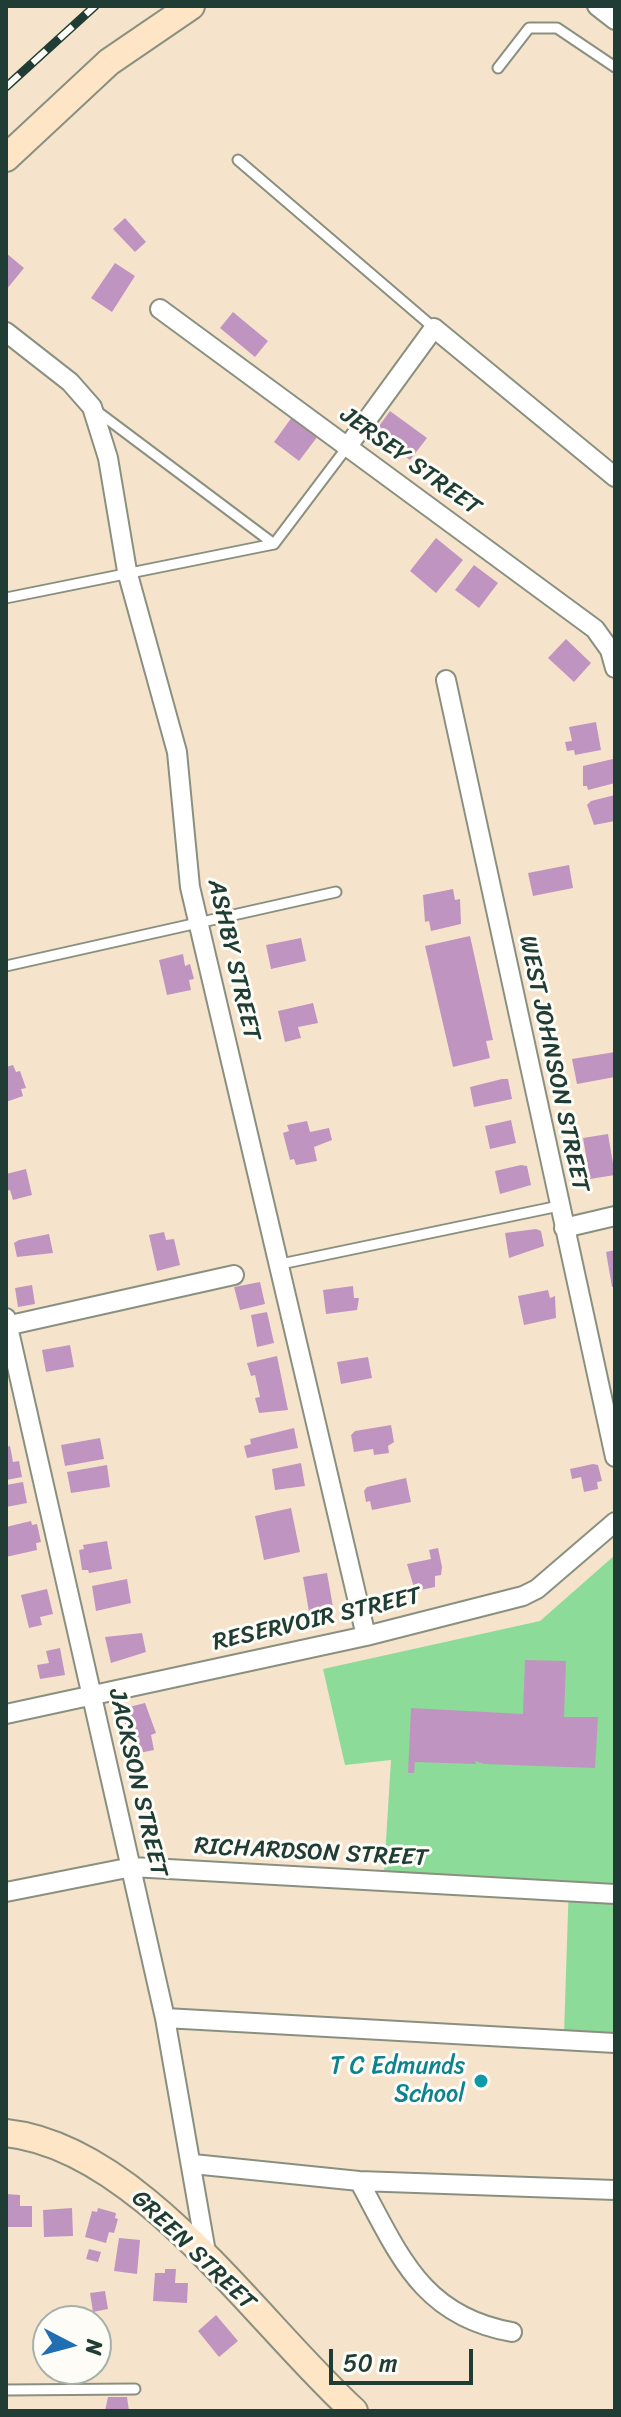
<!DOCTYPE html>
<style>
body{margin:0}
#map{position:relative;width:621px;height:2417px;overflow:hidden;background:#f5e4cb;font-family:Sriracha,sans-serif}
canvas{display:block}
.frame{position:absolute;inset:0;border:8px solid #1f3d34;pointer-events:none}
.north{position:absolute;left:32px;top:2305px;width:80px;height:80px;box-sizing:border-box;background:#fdfcf7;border:2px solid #a4b0a9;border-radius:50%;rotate:96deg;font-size:22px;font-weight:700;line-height:32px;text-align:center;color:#1f3d34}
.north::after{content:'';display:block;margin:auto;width:28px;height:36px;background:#1f6fb2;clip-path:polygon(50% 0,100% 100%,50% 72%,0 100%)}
.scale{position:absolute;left:329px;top:2349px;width:144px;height:36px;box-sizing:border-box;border:4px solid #1f3d34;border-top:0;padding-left:10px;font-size:24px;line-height:28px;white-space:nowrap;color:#1f3d34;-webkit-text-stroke:6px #fdfcf7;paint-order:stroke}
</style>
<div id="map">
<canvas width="621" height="2417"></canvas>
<div class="frame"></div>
<div class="north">N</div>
<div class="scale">50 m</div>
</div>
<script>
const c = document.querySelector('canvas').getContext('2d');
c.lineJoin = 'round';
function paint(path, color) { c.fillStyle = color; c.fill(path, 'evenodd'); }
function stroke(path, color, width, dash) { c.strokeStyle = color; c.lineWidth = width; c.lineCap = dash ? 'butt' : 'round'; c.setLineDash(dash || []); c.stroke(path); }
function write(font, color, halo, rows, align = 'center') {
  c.font = font + ' Sriracha,sans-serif'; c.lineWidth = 6; c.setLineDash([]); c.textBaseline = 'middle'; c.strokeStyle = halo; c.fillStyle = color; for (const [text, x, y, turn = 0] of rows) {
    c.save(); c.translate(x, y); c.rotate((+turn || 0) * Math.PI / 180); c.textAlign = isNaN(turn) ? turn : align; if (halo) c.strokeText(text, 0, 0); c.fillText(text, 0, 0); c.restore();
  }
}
paint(new Path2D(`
 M615 1555V2038L564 2034 569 1881 384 1873 391 1760 345 1765 323 1669 540 1621Z`), '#8ddb99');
paint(new Path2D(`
 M125 218 146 242 135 252 113 229Z
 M6 253 24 268 6 290Z
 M115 263 135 276 112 312 91 298Z
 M233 312 268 341 255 357 220 328Z
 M390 411 427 438 410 460 374 433Z
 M292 417 318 436 299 461 274 442Z
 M436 538 463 560 436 593 410 571Z
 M474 565 498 583 479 608 455 590Z
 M566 639 591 663 574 682 548 658Z
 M596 722 601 750 575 755 574 750 567 751 565 742 572 741 569 727Z
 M613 759 615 783 588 790 587 786H583V766Z
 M615 795V821L594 825 587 805 591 801Z
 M569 865 573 888 533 896 528 873Z
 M453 889 455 900 460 899 461 924 431 931 429 921 425 922 423 895Z
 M470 936 493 1040 486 1041 490 1058 453 1067 425 946Z
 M301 938 306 961 271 969 266 945Z
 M183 954 185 966 190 964 194 979 189 980 191 990 167 995 159 960Z
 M313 1003 318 1023 298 1027 301 1038 285 1042 278 1011Z
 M615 1052V1077L577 1084 572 1059Z
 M13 1065 16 1072 20 1071 26 1088 21 1089 23 1096 6 1102V1067Z
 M502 1079H508L512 1099 474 1107 470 1087Z
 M511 1120 516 1143 490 1149 485 1126Z
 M307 1121 310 1132 329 1128 332 1140 314 1147 317 1161 296 1165 294 1159 290 1160 283 1133 289 1131 287 1125Z
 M608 1134 615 1175 590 1179 583 1138Z
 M521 1165 527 1166 531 1185 500 1194 495 1171Z
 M26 1169 32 1195 13 1200 10 1190 6 1191V1174Z
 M536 1229 541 1231 544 1246 509 1258 505 1233Z
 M164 1232 166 1240 174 1239 180 1265 157 1271 149 1235Z
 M49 1234 53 1253 17 1257 14 1243 19 1240Z
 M615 1250V1287H612L606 1252Z
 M260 1282 265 1304 240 1310 234 1287Z
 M32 1285 35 1304 18 1307 15 1288Z
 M353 1286 354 1298H359L357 1310 326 1314 323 1290Z
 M548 1290 550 1298 555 1296 556 1318 524 1325 518 1296Z
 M267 1312 274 1343 257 1347 251 1315Z
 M70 1345 74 1367 46 1372 42 1350Z
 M277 1356 288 1410 259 1413 255 1398 260 1397 255 1375 251 1376 247 1363Z
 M368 1357 372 1378 341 1384 337 1362Z
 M391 1425 394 1442 388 1446 389 1453 374 1455 373 1449 354 1452 351 1435 355 1431Z
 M294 1428 298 1448 247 1458 244 1446 251 1444 250 1439Z
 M100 1438 104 1459 65 1466 61 1445Z
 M10 1446 13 1462 19 1461 22 1477 6 1480V1447Z
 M301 1463 305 1486 275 1490 272 1469Z
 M593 1464 598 1465 602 1481 597 1482 598 1489 584 1492 581 1477 572 1479 570 1469Z
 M107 1465 110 1487 71 1493 67 1472Z
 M406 1478 411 1502 372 1510 370 1501 366 1502 364 1491 367 1487Z
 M23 1482 27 1503 6 1507V1485Z
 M291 1508 300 1552 264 1560 255 1516Z
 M31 1521 32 1525 37 1524 41 1542 36 1543 37 1550 6 1557V1527Z
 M107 1541 112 1569 89 1573 88 1570H82L79 1550 84 1549 83 1545Z
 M438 1548 442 1567 441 1575 435 1576V1587L415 1591 407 1564 431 1559 429 1550Z
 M327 1573 333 1607 309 1612 303 1577Z
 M127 1579 131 1603 96 1611 92 1586Z
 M47 1589 53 1614 40 1617 42 1625 29 1628 21 1595Z
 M142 1633 146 1652 111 1663 105 1637Z
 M60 1648 65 1675 40 1679 37 1665 49 1663 46 1651Z
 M525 1660 566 1661 564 1717H598L595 1768 484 1764 475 1761 476 1764 415 1762 414 1773H408L411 1708 523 1714Z
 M145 1703 156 1733 151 1735 154 1750 134 1754 121 1709Z
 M6 2194 20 2195V2206H32V2227H6Z
 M72 2208 73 2236 44 2237 43 2210Z
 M98 2208 116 2213 115 2218 118 2219 114 2233 109 2232 106 2243 85 2237 92 2211 97 2212Z
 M119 2238 140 2240 137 2274 114 2271Z
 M89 2249 101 2252 98 2262 86 2259Z
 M165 2269H176L175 2283H188L187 2303 153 2301 155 2273H165Z
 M105 2291 108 2309 93 2312 90 2293Z
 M216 2315 238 2341 219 2357 198 2331Z
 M108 2397H127L129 2411H105Z`), '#c094c0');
const lane = new Path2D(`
 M498 68 529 28H557L615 67
 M238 160 434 328
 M94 409 274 544
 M6 598 274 544 348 446
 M6 966 336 892
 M281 1264 559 1206
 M6 2390 135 2389`);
const street = new Path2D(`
 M597 6 615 20
 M160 309 595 629 610 650 615 668
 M6 332 70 382 92 407 108 458 127 571 177 752 190 887 366 1636
 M348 446 434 328 615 477
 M446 680 615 1457
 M564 1228 615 1216
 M6 1318 165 2018 207 2258
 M6 1326 234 1275
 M6 1714 366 1636 523 1596 537 1589 615 1522
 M6 1892 132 1867 615 1894
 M165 2018 615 2043
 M193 2164 359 2181 615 2190
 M359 2181C399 2254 421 2316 512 2332`);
const secondary = new Path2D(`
 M6 158 109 62 191 6
 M6 2133C140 2147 258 2324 354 2411`);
stroke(lane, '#8a9080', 13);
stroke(street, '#8a9080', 22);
stroke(secondary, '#8a9080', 30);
stroke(lane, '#fff', 9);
stroke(street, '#fff', 18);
stroke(secondary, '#fee5c5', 26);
const rail = new Path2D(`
 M6 87 95 6`);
stroke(rail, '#1f3d34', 9);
stroke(rail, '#fdfcf7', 6, [18]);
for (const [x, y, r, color] of [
 [481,2081,8,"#0f9aa8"]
]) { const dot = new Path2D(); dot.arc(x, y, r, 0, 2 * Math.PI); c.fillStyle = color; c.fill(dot); stroke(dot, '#fdfcf7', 3); }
write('24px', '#1f3d34', '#fdfcf7', [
 ["JERSEY STREET",410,462,36],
 ["ASHBY STREET",233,960,77],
 ["WEST JOHNSON STREET",553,1064,78],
 ["RESERVOIR STREET",317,1620,-13],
 ["JACKSON STREET",137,1783,77],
 ["RICHARDSON STREET",311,1853,3],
 ["GREEN STREET",193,2251,44]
]);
write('24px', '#0d838f', '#fdfcf7', [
 ["T C Edmunds",465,2067],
 ["School",465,2095]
], 'right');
</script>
